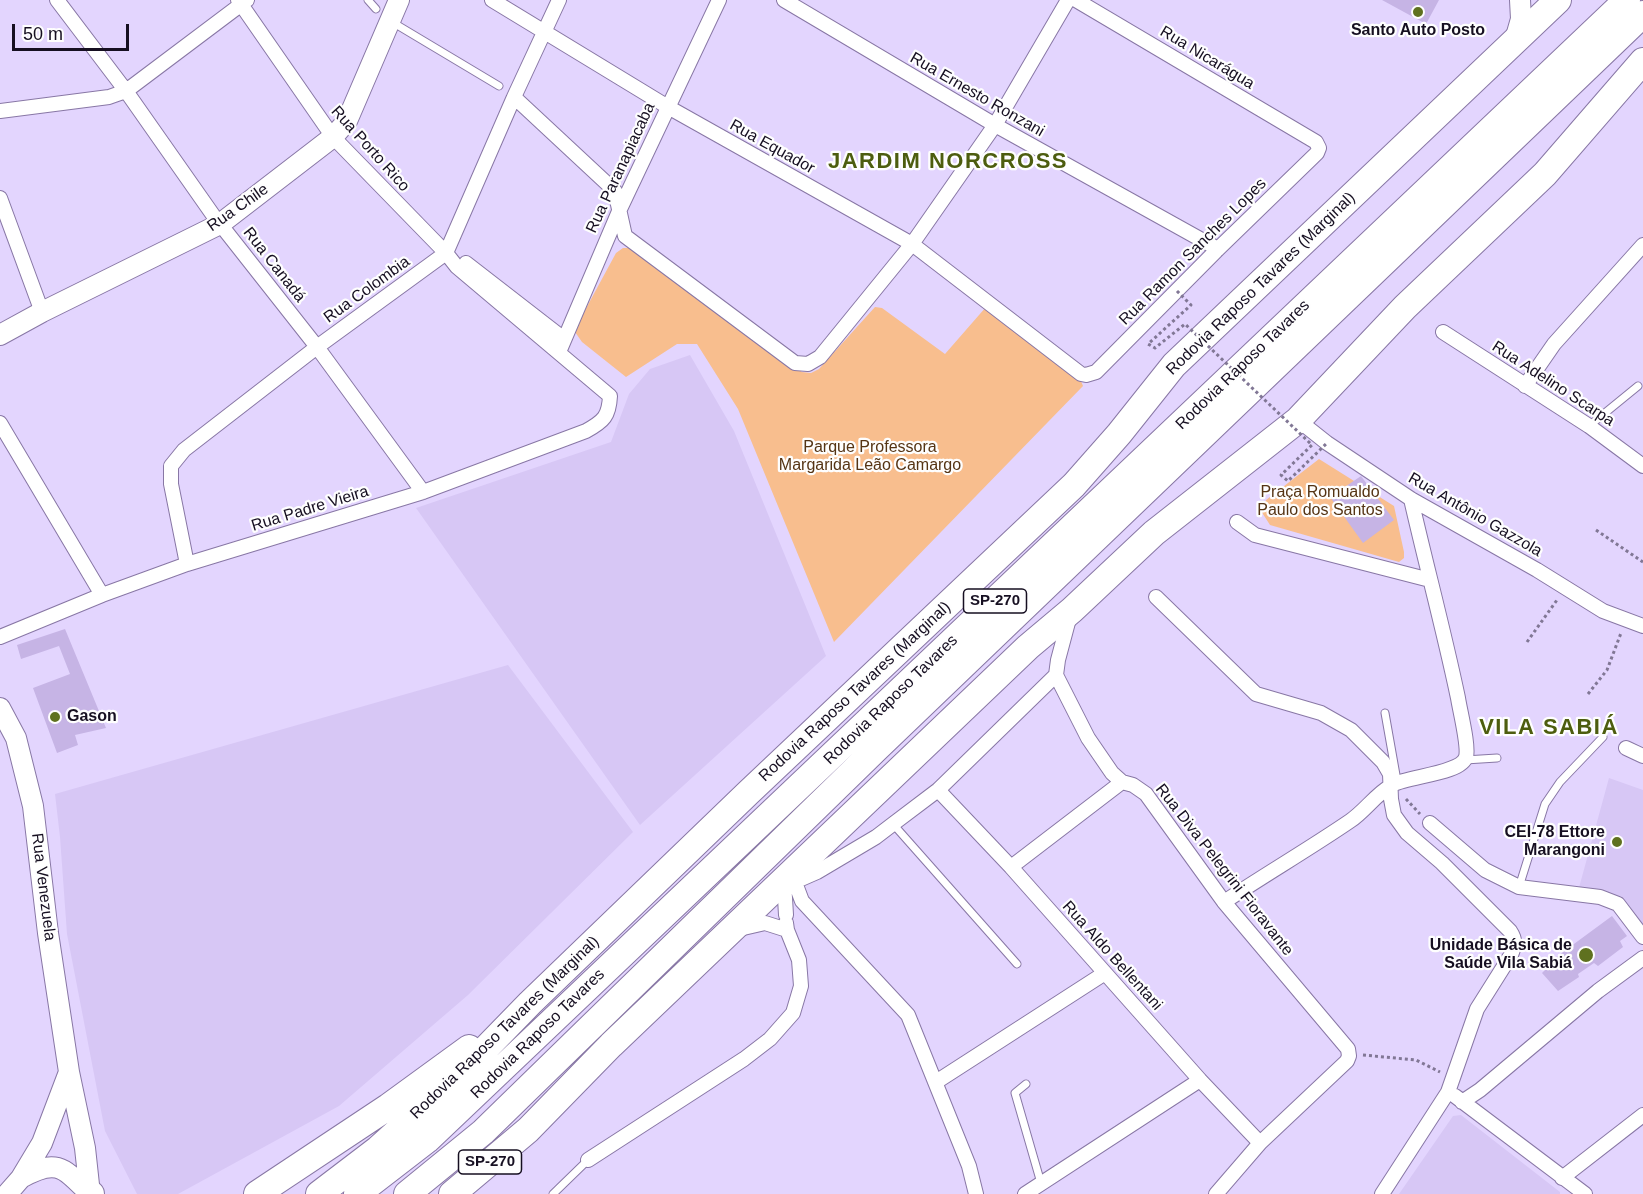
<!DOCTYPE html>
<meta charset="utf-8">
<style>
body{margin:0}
#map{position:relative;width:1643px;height:1194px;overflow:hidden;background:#e3d5fe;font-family:Arial,sans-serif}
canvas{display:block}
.scale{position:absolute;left:12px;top:24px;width:117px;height:27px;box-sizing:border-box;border:3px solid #160f21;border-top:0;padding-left:8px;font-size:18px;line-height:21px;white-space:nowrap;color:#160f21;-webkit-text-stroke:4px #fefefe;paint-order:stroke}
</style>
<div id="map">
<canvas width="1643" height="1194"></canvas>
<div class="scale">50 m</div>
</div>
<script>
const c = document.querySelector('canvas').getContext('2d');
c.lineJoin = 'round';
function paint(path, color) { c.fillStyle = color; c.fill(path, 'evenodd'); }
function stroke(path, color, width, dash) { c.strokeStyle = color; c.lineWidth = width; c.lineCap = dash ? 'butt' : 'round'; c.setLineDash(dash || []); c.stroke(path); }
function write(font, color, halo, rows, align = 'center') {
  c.font = font + ' Arial,sans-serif'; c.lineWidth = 4.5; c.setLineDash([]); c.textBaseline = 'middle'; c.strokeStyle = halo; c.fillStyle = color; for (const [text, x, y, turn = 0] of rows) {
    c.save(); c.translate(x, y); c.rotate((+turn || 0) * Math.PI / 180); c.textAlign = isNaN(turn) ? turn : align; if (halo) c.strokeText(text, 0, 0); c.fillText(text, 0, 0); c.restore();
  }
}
paint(new Path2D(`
 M690 355 734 431 826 656 640 825 416 508 611 442 629 394 650 369Z
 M508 665 633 832 468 995 339 1106 178 1194H137L105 1131 67 934 60 837 55 794Z
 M1609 778 1643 790V926L1621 896 1577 895Z
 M1461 1115 1560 1192V1194H1399L1453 1116Z`), '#d7c7f5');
paint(new Path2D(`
 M623 248H632L802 372 811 373 819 369 875 307 882 308 945 354 986 307 1078 374 1083 386 834 642 738 409 697 344H677L626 377 582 342 575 332 577 325 616 253Z
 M1319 459 1394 506 1404 552V558L1399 562 1270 525 1261 511 1266 500Z`), '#f8be8e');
paint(new Path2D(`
 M1382 0H1439L1426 24Z
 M1361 476 1394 520 1363 543 1330 497Z
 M65 629 106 728 75 735 78 745 57 753 33 688 70 674 59 646 21 659 17 645Z
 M1612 916 1627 936 1620 941 1623 947 1598 966 1594 963 1578 974 1579 977 1558 991 1542 973 1546 969 1544 966Z`), '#c6b4e5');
const lane = new Path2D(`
 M368 0 376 9
 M392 22 499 86
 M1589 426 1638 386
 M1385 713 1396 775
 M1465 760 1497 758
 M893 824 1017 964
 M1519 887 1545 804 1560 782 1603 737
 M1026 1084 1015 1093 1041 1183
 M553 1194 588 1160`);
const street = new Path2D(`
 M57 0 126 91 213 215 317 347 423 492
 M492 0 668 107 912 244 1081 374 1086 375 1096 372 1218 249 1317 153 1319 148 1316 142 1076 0
 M784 0 995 125 1218 249
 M514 97 615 191 625 236 795 363 808 364 820 357 912 244 995 125 1068 0
 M0 111 109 97 126 91 247 0
 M0 198 42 312
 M466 263 564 339
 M1443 332 1589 426 1643 466
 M559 352 620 209 719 0
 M1525 386 1554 344 1643 245
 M1298 420 1327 443 1411 499 1537 570 1603 611 1643 626
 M0 423 102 595
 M1237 522 1255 535 1430 580
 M187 564 171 484V466L184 450 317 347 446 253 514 97 559 0
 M1156 597 1256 694 1321 713 1351 730 1383 762 1390 774 1391 799 1394 815 1407 833 1442 863 1510 931C1516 940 1515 945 1511 955L1477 1009 1448 1092 1382 1194
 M0 637 102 595 187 564 423 492 586 431C604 421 609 416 610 396L457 267 446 253 333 137 238 0
 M1056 675 1088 738 1112 773 1122 782 1133 785 1146 794 1224 902 1348 1049 1349 1056 1347 1061 1260 1143 1216 1194
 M1626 748 1643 756
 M938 790 1011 867 1200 1080 1260 1143
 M1430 823 1485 870 1519 887 1600 897 1618 904 1643 937
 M1011 867 1122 782
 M796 873V885L802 901 908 1015 969 1166 976 1194
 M1224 902C1266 874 1309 849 1350 821 1365 811 1376 794 1392 785 1408 776 1461 774 1466 757 1469 746 1460 711 1458 698 1444 631 1426 565 1411 499
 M786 915 784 881 801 879 817 872 876 837 893 824 938 790 1056 675 1058 660 1070 615
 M739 929 765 923 787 930 786 923
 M936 1082 1105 973
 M1455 1096 1585 1194
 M1462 1102 1480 1090 1598 991 1643 958
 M588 1160 744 1059 770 1039 793 1013 801 986 799 960 787 930
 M1562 1178 1643 1115
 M1025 1194 1200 1080`);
const secondary = new Path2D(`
 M1515 40 1521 19 1520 0
 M0 335 42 312 220 224 333 137 347 121 399 0
 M0 708 16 738 33 806 48 933 69 1072 85 1148 90 1194
 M21 1178C57 1158 63 1167 90 1194
 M7 1194 21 1178 42 1143 69 1072`);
const highway = new Path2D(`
 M90 1194H91
 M257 1194 388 1107 469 1048
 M319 1194 378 1149 456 1079 530 1003 748 793 1074 485 1119 434 1174 365 1558 0
 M357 1194 427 1140 1627 0
 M407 1194 483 1132 876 749 1643 14
 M452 1194 528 1130 611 1045 1028 647 1072 610 1154 533 1298 420 1405 307 1545 174 1643 61`);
stroke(lane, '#8877a5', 9);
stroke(street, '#8877a5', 16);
stroke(secondary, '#8877a5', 22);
stroke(highway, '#8877a5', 28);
stroke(new Path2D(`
 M1596 530 1643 562
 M1527 642 1557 600
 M1588 694 1607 670 1621 633
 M1406 799 1420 814
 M1363 1055 1416 1060 1440 1072`), '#817795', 3, [3, 3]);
stroke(lane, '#fff', 7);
stroke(street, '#fff', 14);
stroke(secondary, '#fff', 20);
stroke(highway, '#fff', 26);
stroke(new Path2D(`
 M1177 291 1191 305 1148 344 1155 348 1185 324 1312 445 1281 475 1288 481 1327 443`), '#817795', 3, [3, 3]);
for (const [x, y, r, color] of [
 [1418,12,6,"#5f711f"],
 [55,717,6,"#5f711f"],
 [1617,842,6,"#5f711f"],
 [1586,955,8,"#5f711f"]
]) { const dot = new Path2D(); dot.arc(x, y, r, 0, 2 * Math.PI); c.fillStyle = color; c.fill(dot); stroke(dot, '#fefefe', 2); }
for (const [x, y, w] of [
 [995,601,63],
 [490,1162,63]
]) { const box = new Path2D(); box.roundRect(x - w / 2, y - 12, w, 24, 4.5); c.fillStyle = '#fefefe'; c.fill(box); stroke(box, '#160f21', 1.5); }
write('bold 15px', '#160f21', null, [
 ["SP-270",995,601],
 ["SP-270",490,1162]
]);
write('bold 16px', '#160f21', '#fefefe', [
 ["Santo Auto Posto",1418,31,"center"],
 ["Gason",67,717,"left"],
 ["CEI-78 Ettore",1605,833],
 ["Marangoni",1605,851],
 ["Unidade Básica de",1572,946],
 ["Saúde Vila Sabiá",1572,964]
], 'right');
write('16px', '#160f21', '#fefefe', [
 ["Rua Nicarágua",1207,58,31],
 ["Rua Ernesto Ronzani",977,95,30],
 ["Rua Equador",772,147,29],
 ["Rua Porto Rico",370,149,48],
 ["Rua Paranapiacaba",621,168,-65],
 ["Rua Chile",238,208,-35],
 ["Rua Ramon Sanches Lopes",1193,252,-45],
 ["Rua Canadá",274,265,52],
 ["Rodovia Raposo Tavares (Marginal)",1261,284,-44],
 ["Rua Colombia",367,290,-36],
 ["Rodovia Raposo Tavares",1243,365,-44],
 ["Rua Adelino Scarpa",1553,384,33],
 ["Rua Padre Vieira",310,509,-17],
 ["Rua Antônio Gazzola",1475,515,30],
 ["Rodovia Raposo Tavares (Marginal)",855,692,-43],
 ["Rodovia Raposo Tavares",891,700,-44],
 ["Rua Diva Pelegrini Fioravante",1224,870,52],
 ["Rua Venezuela",43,887,83],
 ["Rua Aldo Bellentani",1112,956,48],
 ["Rodovia Raposo Tavares (Marginal)",505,1028,-44],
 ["Rodovia Raposo Tavares",538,1034,-44]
]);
write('16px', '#553414', '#fefefe', [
 ["Parque Professora",870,448],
 ["Margarida Leão Camargo",870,466],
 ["Praça Romualdo",1320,493],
 ["Paulo dos Santos",1320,511]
]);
c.letterSpacing = '1.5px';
write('bold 22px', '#4d5d0f', '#fefefe', [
 ["JARDIM NORCROSS",948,162],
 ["VILA SABIÁ",1549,728]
]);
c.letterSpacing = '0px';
</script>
